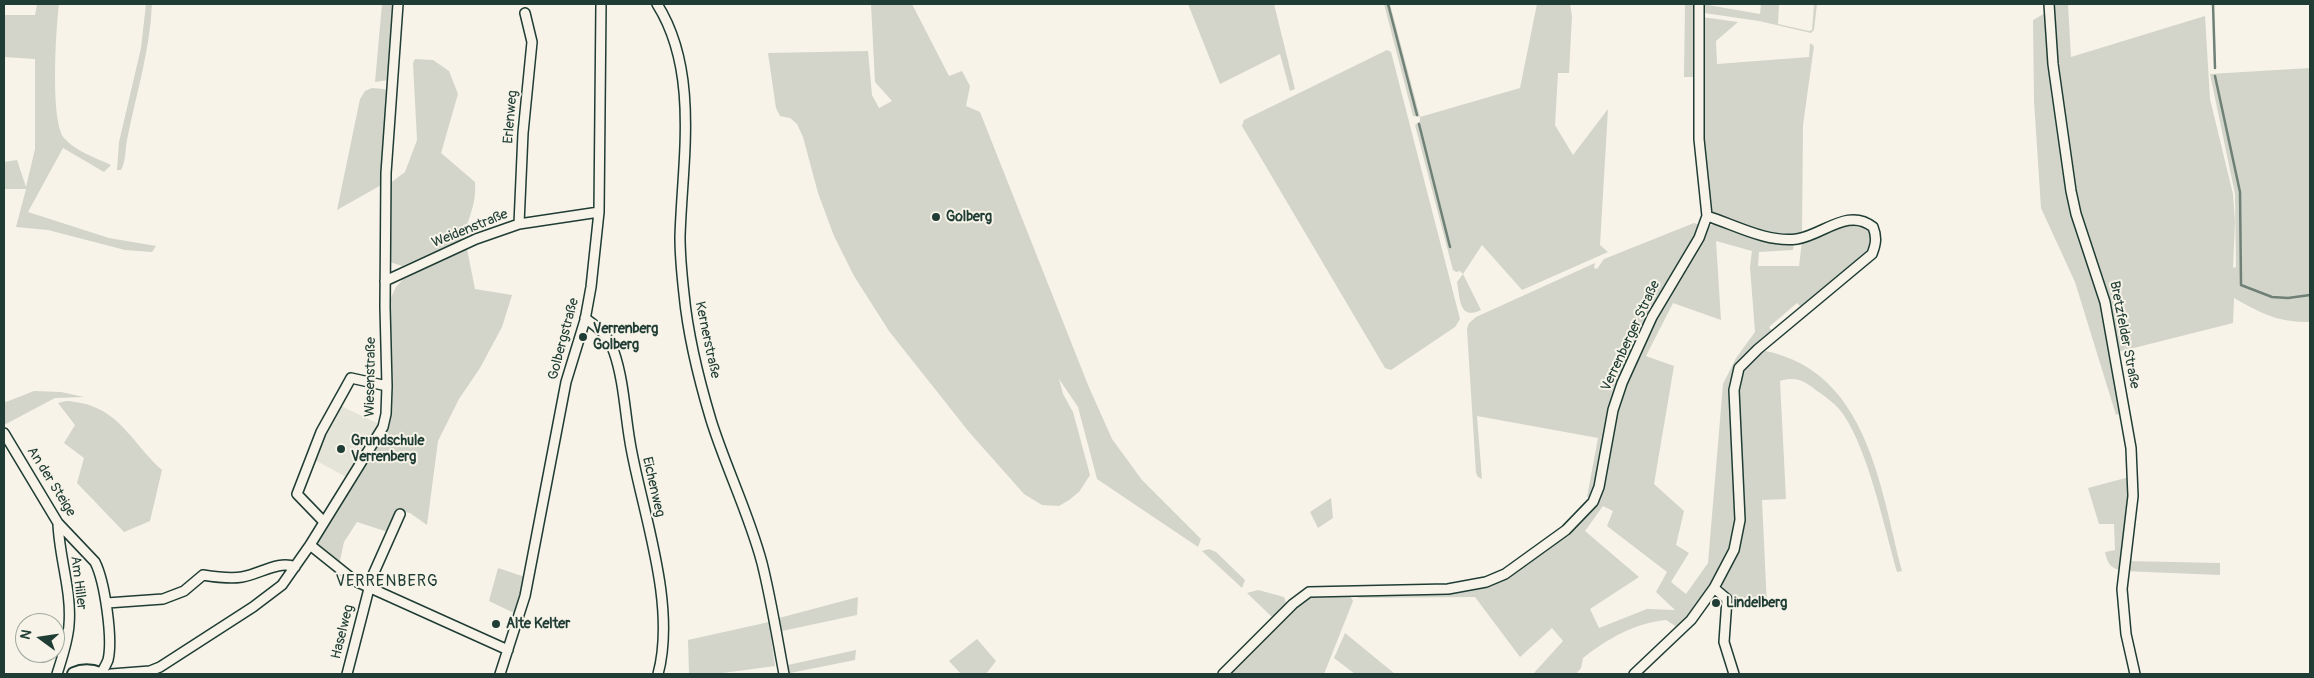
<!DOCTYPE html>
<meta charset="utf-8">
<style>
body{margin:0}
#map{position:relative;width:2314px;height:678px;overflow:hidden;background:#f7f3e8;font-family:Pangolin,sans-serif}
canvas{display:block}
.frame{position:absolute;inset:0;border:5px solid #1f3d34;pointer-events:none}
.north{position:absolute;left:15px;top:613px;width:50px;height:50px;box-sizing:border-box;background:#f7f3e8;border:1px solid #a1aaa0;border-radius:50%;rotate:284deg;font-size:14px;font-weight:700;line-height:20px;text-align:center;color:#1f3d34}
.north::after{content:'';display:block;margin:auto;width:18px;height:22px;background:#1f3d34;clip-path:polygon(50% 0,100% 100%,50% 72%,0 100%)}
</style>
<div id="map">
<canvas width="2314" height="678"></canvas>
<div class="frame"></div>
<div class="north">N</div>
</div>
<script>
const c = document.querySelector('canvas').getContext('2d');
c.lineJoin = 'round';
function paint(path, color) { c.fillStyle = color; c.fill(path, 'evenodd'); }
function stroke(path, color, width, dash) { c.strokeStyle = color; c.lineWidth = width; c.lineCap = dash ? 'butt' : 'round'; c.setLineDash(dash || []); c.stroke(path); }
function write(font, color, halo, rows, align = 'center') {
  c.font = font + ' Pangolin,sans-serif'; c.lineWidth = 4; c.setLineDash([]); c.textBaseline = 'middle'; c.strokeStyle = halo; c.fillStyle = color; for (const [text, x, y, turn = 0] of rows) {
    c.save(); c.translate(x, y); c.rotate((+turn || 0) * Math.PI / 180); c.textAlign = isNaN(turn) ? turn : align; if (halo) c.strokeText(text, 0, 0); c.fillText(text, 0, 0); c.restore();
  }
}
paint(new Path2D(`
 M339 405 379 424 372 438 346 477 313 459 324 434Z`), '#e5e4d9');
paint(new Path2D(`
 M37 4H59C56 27 50 121 64 138 75 151 96 158 111 165L104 172 63 148 28 212 109 238 156 246 152 252 125 250 48 230 16 227 26 189H4V162L17 160 26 187 35 149V59L4 57V15H35Z
 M146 4H152C150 51 136 94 127 140 125 150 126 161 121 170H117L119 142 141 48Z
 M382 4H396L390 73 388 80 375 82Z
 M871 4H912L949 76 962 71 970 86 966 106 980 112 1088 385 1112 439 1142 480 1201 539 1198 547 1097 479 1078 407 1059 379 1063 394 1073 412 1090 475 1079 492 1069 500 1059 506 1042 505 1024 494 969 432 889 331 854 276 834 236 818 193 803 137 797 124 790 118 780 116 776 108 768 53 868 51 872 95 879 108 892 101 875 82Z
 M1188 4H1274L1295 89 1290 91 1280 54 1220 84Z
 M1384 4H1390L1420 117 1520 88 1537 4H1570L1572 16 1569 73H1558L1555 125 1573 155 1608 109 1600 245 1608 252 1522 290 1482 245 1463 274 1481 310C1459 321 1460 298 1457 282L1463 274 1460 271 1456 272 1453 270 1415 125 1420 121V117L1413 116Z
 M1685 4H1695V77H1684Z
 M1702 4 1760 14 1761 4H1779L1778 24 1809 31 1812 30 1814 4H1817L1814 30 1811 33 1759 21 1704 13Z
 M2049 4H2068L2071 57 2205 16 2210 99 2233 194 2235 222 2233 268 2236 267 2235 194 2210 74 2310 68V322C2277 322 2263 314 2234 298L2233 323 2114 353 2124 412 2116 415 2075 282 2041 208 2034 101 2033 20 2049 11Z
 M1702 17 1738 22 1716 41 1717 64 1809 57 1810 43 1814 46 1803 125 1802 234 1775 236 1758 232 1711 213 1708 206 1702 139Z
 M1387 50 1391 52 1460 319 1455 327 1391 370 1385 368 1242 126 1244 120Z
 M415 59 433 60 449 71 458 94 441 153 475 182C477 202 468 222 461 240L402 266 390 262 389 254V184L405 172 417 140 413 63Z
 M372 88 384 89 388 91 383 184 337 210 360 99 365 91Z
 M1694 223 1700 225 1610 409 1592 496 1587 497 1598 438 1477 416 1482 479 1478 477 1476 473 1467 329 1469 323 1476 317 1595 263 1594 268 1597 269 1604 259Z
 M1852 223 1861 224 1872 232 1873 238 1868 253 1802 308 1797 303 1769 327 1773 332 1736 368 1737 520 1732 549 1701 602 1677 627 1666 620C1635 623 1607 639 1583 658L1581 668 1576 674H1533L1563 641 1552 628 1520 657 1475 597 1358 598 1361 593 1447 592 1470 591 1486 587 1507 577 1596 503 1619 400 1653 321 1702 237 1711 225 1717 224 1794 242 1793 250 1759 252 1758 266H1799L1802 241 1841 225ZM1716 241 1752 251 1750 267 1755 332 1736 358 1723 384 1708 563 1686 594 1671 582 1689 553 1676 545 1684 511 1654 484 1674 366 1646 356 1673 303 1721 320ZM1603 506 1613 511 1607 526 1667 572 1656 592 1675 610 1647 609 1599 628 1590 609 1639 577 1585 531Z
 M467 249 475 289 512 295 502 327 480 368 459 399 438 441 427 525 410 513 398 510 388 532 357 522 344 542 339 565 318 547 317 539 388 429 391 409 389 302 396 287 405 277Z
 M1766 351C1868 373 1880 487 1902 571L1897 572C1884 527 1869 452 1843 414 1837 405 1826 397 1817 391 1805 381 1796 376 1780 381L1786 499 1762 500 1767 606C1751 603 1724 602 1721 582L1736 550V390C1741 372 1746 357 1766 351Z
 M34 391 61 392 84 397 55 398 4 425V400L6 402Z
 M66 401C118 404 128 439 162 470L150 521 124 532 77 483 84 458 64 443 75 425 58 403Z
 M2133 476 2125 561 2220 563V575L2123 571C2110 568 2108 564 2105 552L2115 550 2114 524H2099L2088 488Z
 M1331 498 1333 518 1318 528 1310 512Z
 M1209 549 1216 552 1245 580 1242 588 1202 551Z
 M498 568 525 577 514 613 489 601Z
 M1258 590 1284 597C1289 607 1281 611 1274 619L1247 593Z
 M1320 594H1349L1353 601 1324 674H1228L1292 608 1308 597Z
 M858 597 857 615 782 631 779 618Z
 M769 622 775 666 715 674H689L688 640Z
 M1345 633 1395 674H1355L1334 658Z
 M977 639 996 661 986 674H961L949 661Z
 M856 650 855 660 790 673 788 665Z`), '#d3d5ca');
stroke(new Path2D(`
 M1388 4 1417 115
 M2213 4 2215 68
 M2215 76 2240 192 2241 285 2272 297 2288 298 2310 295
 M1419 124 1450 247`), '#6f8077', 2.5);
const street = new Path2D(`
 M657 4C700 72 682 162 680 237 680 256 682 276 684 294 688 336 699 380 711 420 726 468 749 514 762 563 771 599 777 637 784 674
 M2049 4 2053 64 2071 191 2076 214 2105 302 2131 448 2133 496 2122 589 2126 634 2135 674
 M519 224 523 133 532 42 525 13
 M385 281 476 239 519 224 599 212
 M585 318C600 329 607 334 614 352 625 384 625 420 632 453 645 520 676 607 658 674
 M4 433 58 523 95 562C105 582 113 639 108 660 106 665 103 670 101 674
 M324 522 297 494 321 432 351 378 387 386
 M310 545 355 581 508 650
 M1714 588 1727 599 1724 642 1734 674
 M107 603 163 599 184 591 203 575C216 577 229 579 242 577 260 574 279 560 295 567
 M57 674C62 658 68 641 69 625 72 591 59 557 58 523
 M111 674 150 671 160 667 253 607 282 585 310 545 383 427 386 414 387 386 385 307 386 173 398 4
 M347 674 372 577 400 514
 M500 674 525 596 566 382 585 320 591 287 599 212 601 4
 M1223 674 1293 604 1309 592 1448 589 1486 582 1505 574 1566 530 1593 502 1599 487 1613 410 1622 383 1652 317 1699 238 1707 216 1699 139V4
 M1634 674 1691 620 1714 588 1734 550 1740 520 1734 390 1739 368 1758 349 1872 254C1876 244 1877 237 1873 227 1848 207 1823 235 1797 239 1767 243 1735 225 1707 216`);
const secondary = new Path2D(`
 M74 674C83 670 90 670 100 674`);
stroke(street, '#1f3d34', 12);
stroke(secondary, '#1f3d34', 16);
stroke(street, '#f7f3e8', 9);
stroke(secondary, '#f7f3e8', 12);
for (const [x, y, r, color] of [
 [936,217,5,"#1f3d34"],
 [583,337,5,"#1f3d34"],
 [341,449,5,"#1f3d34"],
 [1716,603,5,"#1f3d34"],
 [496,624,5,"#1f3d34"]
]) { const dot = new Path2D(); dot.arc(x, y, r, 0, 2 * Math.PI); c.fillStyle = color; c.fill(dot); stroke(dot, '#f7f3e8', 2); }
write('14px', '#1f3d34', '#f7f3e8', [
 ["Erlenweg",511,117,-85],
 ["Weidenstraße",470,229,-22],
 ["Bretzfelder Straße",2124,335,79],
 ["Verrenberger Straße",1631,336,-65],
 ["Golbergstraße",564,339,-75],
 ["Kernerstraße",707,340,78],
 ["Wiesenstraße",371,377,-89],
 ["An der Steige",51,482,58],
 ["Eichenweg",653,487,77],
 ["Am Hiller",78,583,83],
 ["Haselweg",343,632,-76]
]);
write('bold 14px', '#1f3d34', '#f7f3e8', [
 ["Golberg",946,217],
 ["Verrenberg",593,329],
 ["Golberg",593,345],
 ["Grundschule",351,441],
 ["Verrenberg",351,457],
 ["Lindelberg",1726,603],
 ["Alte Kelter",506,624]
], 'left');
c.letterSpacing = '1px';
write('16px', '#1f3d34', '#f7f3e8', [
 ["VERRENBERG",387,582]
]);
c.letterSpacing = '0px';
</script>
